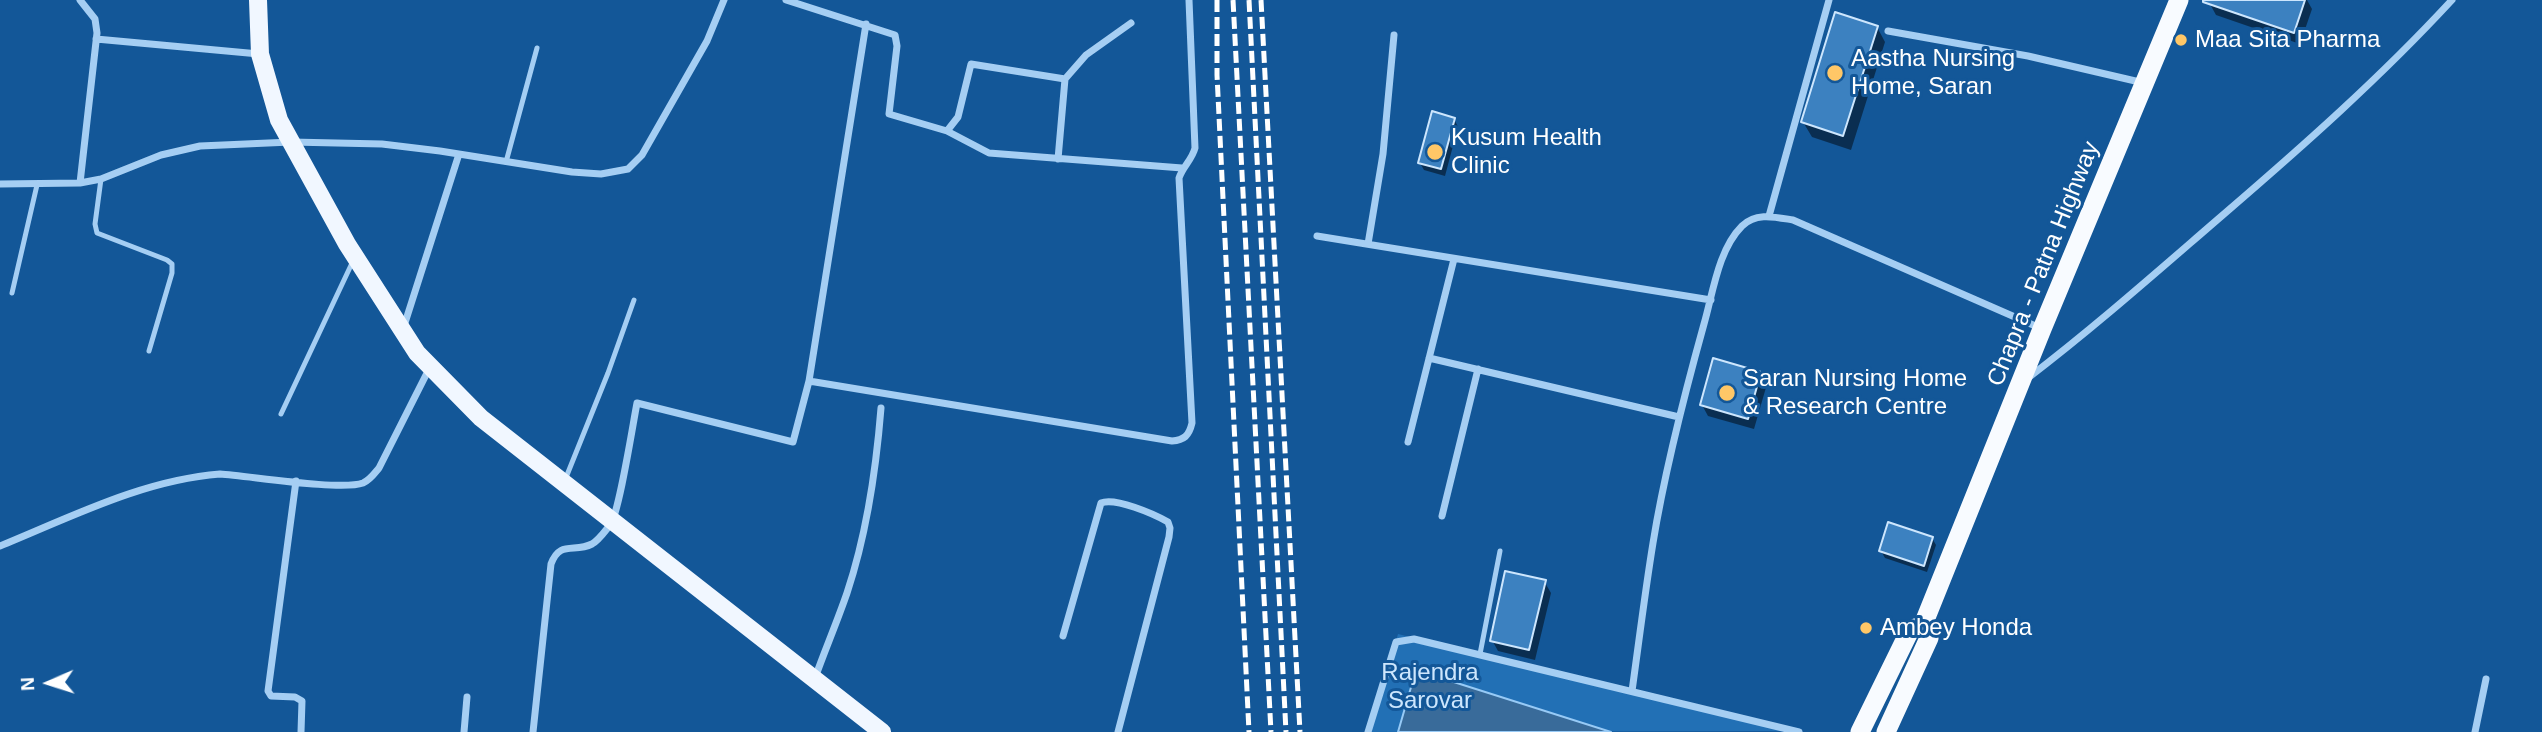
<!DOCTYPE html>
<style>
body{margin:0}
#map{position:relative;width:2542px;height:732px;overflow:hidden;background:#135798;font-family:Helvetica,sans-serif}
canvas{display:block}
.north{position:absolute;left:14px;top:648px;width:70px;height:70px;-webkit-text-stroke:5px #135798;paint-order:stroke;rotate:267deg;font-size:19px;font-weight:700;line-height:28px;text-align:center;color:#fff}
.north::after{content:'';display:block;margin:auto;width:24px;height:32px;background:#fff;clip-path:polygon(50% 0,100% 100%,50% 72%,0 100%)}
</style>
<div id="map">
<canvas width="2542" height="732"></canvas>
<div class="north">N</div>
</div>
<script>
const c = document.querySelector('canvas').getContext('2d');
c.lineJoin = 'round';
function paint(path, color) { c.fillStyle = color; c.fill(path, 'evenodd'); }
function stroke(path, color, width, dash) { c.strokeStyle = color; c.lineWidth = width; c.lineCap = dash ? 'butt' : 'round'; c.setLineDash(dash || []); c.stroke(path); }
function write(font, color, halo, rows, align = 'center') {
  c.font = font + ' Helvetica,sans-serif'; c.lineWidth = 6; c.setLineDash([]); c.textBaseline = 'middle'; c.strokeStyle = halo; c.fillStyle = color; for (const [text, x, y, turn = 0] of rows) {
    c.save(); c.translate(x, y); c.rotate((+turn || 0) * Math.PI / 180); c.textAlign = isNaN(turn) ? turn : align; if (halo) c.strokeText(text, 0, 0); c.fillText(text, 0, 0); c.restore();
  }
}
paint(new Path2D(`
 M1398 634 1794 731 1369 732Z`), '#2270b5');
const water = new Path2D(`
 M1416 670 1611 732H1398Z`);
paint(water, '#396b9a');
stroke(water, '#97caf6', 2);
paint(new Path2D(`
 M2211 0H2307L2312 9 2300 44 2216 15 2210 4Z
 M1877 27 1885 42 1851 150 1812 137 1803 122Z
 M1454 119 1458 127 1445 176 1424 170 1420 163Z
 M1760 373 1767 384 1754 429 1708 416 1702 405Z
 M1932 538 1936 545 1927 572 1885 558 1881 551Z
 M1544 581 1551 593 1535 660 1498 651 1492 640Z`), '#0007');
const building = new Path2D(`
 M2203 0H2305L2294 33 2203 2Z
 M1835 12 1878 26 1843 136 1801 122Z
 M1432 111 1455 118 1441 169 1418 163Z
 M1713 358 1761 372 1748 419 1700 405Z
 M1888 522 1933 537 1924 566 1879 551Z
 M1505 571 1546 580 1529 650 1490 641Z`);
paint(building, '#3c81c0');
stroke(building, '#cde6fd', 2);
stroke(new Path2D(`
 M506 162 537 48
 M101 179 95 224 97 233 167 260 172 264V273L149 351
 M12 293 37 185
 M281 414 353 261
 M565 480 608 373 634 300
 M1480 654 1500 551`), '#a5cef3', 5);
stroke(new Path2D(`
 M80 0 95 19 97 33 80 183
 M786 0 895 35 897 46 889 114 947 131 958 117 971 64 1065 79
 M1888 31 2028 56 2144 83
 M96 39 259 54
 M947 131 989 153 1182 168
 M1058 159 1065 79 1086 55 1131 23
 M0 184 80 183 101 179 161 155 200 146 291 142 382 144 440 151 572 172 601 174 628 169 642 155 707 41 724 0
 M1769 216 1829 0
 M1317 236 1711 300
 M1368 244 1383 154 1394 35
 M404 326 459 154
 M1429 358 1679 417
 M2028 378C2096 326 2159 270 2224 214 2303 146 2381 77 2452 0
 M809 381 866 24
 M1408 442 1454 259
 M296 481 268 691 271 696 295 697 302 701 301 732
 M1442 516 1478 369
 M0 546C71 517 143 480 220 474 250 476 341 491 363 483 370 480 374 474 379 468L430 367
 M1063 636 1101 503C1115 497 1154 514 1168 522L1170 528 1169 537 1118 732
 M815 678C825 650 837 622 847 593 867 533 876 471 881 408
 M1632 691C1639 641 1645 592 1653 543 1665 469 1684 396 1704 324 1713 293 1718 250 1742 226 1756 212 1775 217 1793 220L2040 328
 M464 732 467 697
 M533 732 551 564C560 540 574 553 592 544 599 540 605 531 610 525 619 514 633 423 637 403L793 442 809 381 1172 441C1184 440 1189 436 1192 423L1179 178C1183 166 1192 160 1195 148L1189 0
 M1368 732 1396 642 1414 639 1799 732
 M2475 732 2486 679`), '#a5cef3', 7);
stroke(new Path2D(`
 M258 0 260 54 279 120 347 244 417 353 481 418 882 732`), '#f1f7ff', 18);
stroke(new Path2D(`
 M1860 732 1910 630 1923 625 2042 329 2179 0
 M1886 732 1929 638 1923 625`), '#f8fbff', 19);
stroke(new Path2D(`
 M1217 0V75L1249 732
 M1233 0 1271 732
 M1249 0 1286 732
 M1261 0 1300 732`), '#fff', 5, [12, 5]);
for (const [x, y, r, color] of [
 [2181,40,7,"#ffc767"],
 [1835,73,9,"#ffc767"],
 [1435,152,9,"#ffc767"],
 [1727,393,9,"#ffc767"],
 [1866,628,7,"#ffc767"]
]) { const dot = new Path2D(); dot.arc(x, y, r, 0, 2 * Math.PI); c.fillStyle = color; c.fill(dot); stroke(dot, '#135798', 2.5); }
write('24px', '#fff', '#135798', [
 ["Maa Sita Pharma",2195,40],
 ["Aastha Nursing",1851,59],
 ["Home, Saran",1851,87],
 ["Kusum Health",1451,138],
 ["Clinic",1451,166],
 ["Saran Nursing Home",1743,379],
 ["& Research Centre",1743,407],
 ["Ambey Honda",1880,628]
], 'left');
write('24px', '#fff', '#135798', [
 ["Chapra - Patna Highway",2044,264,-68]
]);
write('24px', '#cde6fd', '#135798', [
 ["Rajendra",1430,673],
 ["Sarovar",1430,701]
]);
</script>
